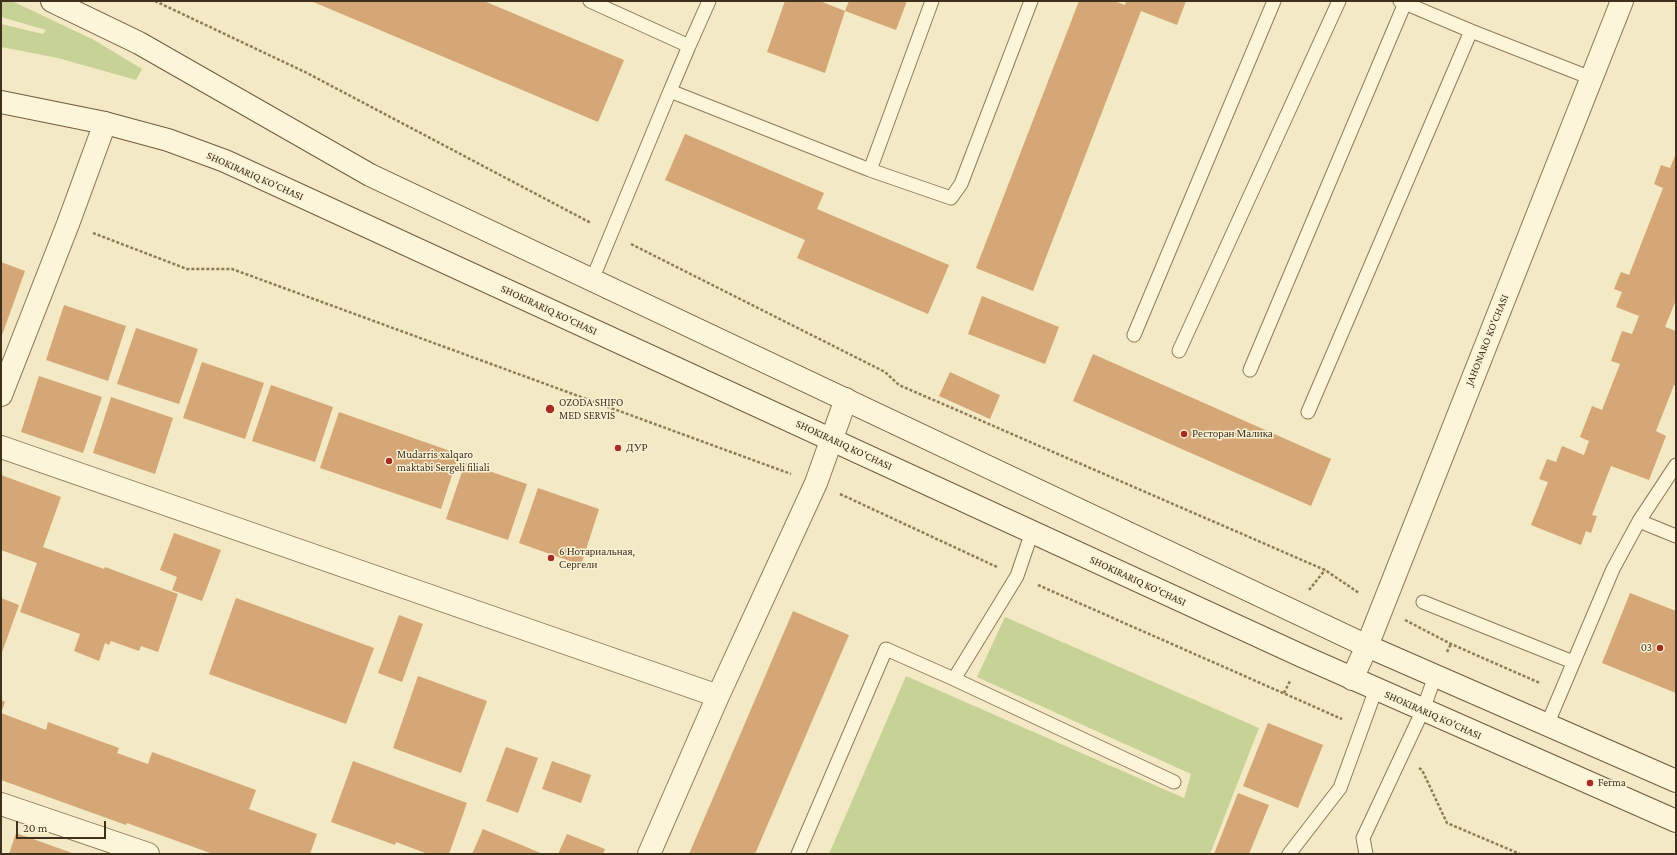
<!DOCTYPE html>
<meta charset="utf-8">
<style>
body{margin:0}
#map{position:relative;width:1677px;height:855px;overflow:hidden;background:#f3e9c4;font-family:"Crimson Pro",serif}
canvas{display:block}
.frame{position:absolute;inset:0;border:2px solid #3f301e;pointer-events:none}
.scale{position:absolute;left:16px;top:821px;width:90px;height:18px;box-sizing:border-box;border:2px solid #3f301e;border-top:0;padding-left:5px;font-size:12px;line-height:14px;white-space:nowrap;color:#3f301e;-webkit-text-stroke:3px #f9f2d5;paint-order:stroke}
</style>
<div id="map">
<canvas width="1677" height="855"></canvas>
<div class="frame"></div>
<div class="scale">20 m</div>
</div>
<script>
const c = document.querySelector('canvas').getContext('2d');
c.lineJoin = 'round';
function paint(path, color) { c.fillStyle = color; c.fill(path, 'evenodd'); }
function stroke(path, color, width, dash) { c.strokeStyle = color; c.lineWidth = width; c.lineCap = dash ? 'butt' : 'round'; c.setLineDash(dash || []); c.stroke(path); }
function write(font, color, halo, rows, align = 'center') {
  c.font = font + ' "Crimson Pro",serif'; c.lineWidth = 3; c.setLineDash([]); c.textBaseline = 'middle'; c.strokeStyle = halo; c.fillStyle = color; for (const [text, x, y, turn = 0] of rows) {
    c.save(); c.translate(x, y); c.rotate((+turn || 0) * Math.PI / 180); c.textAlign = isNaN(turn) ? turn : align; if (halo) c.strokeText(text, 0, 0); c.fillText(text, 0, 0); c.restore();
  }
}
paint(new Path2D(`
 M1 1H12L94 40 142 69 136 80 58 58 1 47V24L43 34 46 30 1 17Z
 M1005 617 1259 728 1210 854H829L906 676 1184 798 1191 774 977 677Z`), '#c7d396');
paint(new Path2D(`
 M311 1H484L624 60 598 122Z
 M785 1H820L845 11 825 73 767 52Z
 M849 1H907L896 30 845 11Z
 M1079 1H1114L1125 5 1126 1H1186L1177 25 1141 11 1033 291 976 268Z
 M685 134 824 193 817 209 949 265 928 314 797 258 805 240 665 180Z
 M1676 153V300L1665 327 1676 331V386L1674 385 1656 431 1666 436 1649 480 1611 466 1592 515 1597 516 1591 533 1586 531 1581 545 1531 525 1548 482 1539 479 1547 459 1556 462 1562 446 1584 455 1589 441 1580 437 1592 406 1602 410 1620 364 1611 361 1622 331 1632 334 1639 316 1616 307 1622 292 1614 289 1621 272 1629 275 1663 188 1654 184 1661 165 1670 168Z
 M1 262 25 271 1 338Z
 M982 296 1059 327 1045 364 968 334Z
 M64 305 126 326 108 381 46 360Z
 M136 328 198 349 179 404 117 384Z
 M1093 354 1331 459 1311 506 1073 401Z
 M202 362 264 383 245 439 183 418Z
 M950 372 1000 395 990 419 939 396Z
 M39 376 102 397 83 453 21 432Z
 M271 385 333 407 315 462 252 441Z
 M111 397 173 418 155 474 93 453Z
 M339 412 459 454 441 509 320 468Z
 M465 463 527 484 508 540 446 519Z
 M1 475 61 497 43 547 104 569 105 567 178 594 158 652 141 646 139 651 111 641 109 645 105 643 99 661 74 651 80 634 20 612 37 563 1 550Z
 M538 488 599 509 581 565 519 543Z
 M174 533 221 550 202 601 172 590 177 577 160 570Z
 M1630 593 1676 611V693L1602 663Z
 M1 598 19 605 1 655Z
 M236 598 374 648 346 724 209 674Z
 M793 611 849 635 755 854H689Z
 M399 615 423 624 402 682 378 673Z
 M418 676 487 701 461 773 393 748Z
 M1 700 5 702 1 713 46 730 48 722 119 748 117 753 148 764 152 752 256 790 249 809 317 834 310 854H213L127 823 126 825 1 780Z
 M1268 723 1323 745 1298 808 1243 786Z
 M506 747 538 758 518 813 486 801Z
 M353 761 467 803 449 854H428L396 842 395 845 331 822Z
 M552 761 591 775 581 803 542 789Z
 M1238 793 1269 805 1249 854H1214Z
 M483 829 543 854H472Z
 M16 833 75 854H9Z
 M567 834 605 849 603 854H558Z`), '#d5a676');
const service = new Path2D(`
 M590 1 689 46 670 91
 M1400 1 1471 31 1591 78
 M689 46 709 1
 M870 170 932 1
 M592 280 670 91 870 170 951 198 961 184 1031 1
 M1134 335 1274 1
 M1179 351 1339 1
 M1250 370 1405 3
 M1308 412 1471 31
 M1639 521 1676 536
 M1423 602 1573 662
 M954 679 1174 782
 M1547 725 1613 569 1639 521 1676 465
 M798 854 886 649 954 679 1017 576 1032 532
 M1289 854 1340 788 1376 689
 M1366 854 1363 838 1423 710 1435 676`);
const minor = new Path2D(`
 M1 395 68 224 105 123
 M1 447 718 696
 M1367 646 1622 1
 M1 804 148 854
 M649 854 718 696 816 483 846 399`);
const tertiary = new Path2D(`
 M1352 679 1367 646`);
const secondary = new Path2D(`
 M52 1 139 43 370 175 1367 646 1676 781
 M1 102 105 123 168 140 225 161 1302 656 1676 821`);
stroke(service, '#907b58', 15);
stroke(minor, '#907b58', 24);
stroke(tertiary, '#907b58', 24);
stroke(secondary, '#725b3b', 24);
stroke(new Path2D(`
 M155 1 307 73 591 223
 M93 233 187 269H232L791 474
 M631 244 885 372 899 385 1325 570 1359 593
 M840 494 997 567
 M1038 585 1342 719
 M1309 590 1325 570
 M1405 620 1451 644 1540 683
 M1447 652 1451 644
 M1284 693 1290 681
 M1419 768 1422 770 1447 823 1520 854`), '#907b58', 2.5, [3, 2]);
stroke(service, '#fcf5d9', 13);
stroke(minor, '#fcf5d9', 22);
stroke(tertiary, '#fcf5d9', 22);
stroke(secondary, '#fcf5d9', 22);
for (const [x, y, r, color] of [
 [550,409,5,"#a62b21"],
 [1184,434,4,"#a62b21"],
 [618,448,4,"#a62b21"],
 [389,461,4,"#a62b21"],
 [551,558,4,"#a62b21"],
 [1660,648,4,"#a62b21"],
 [1590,783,4,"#a62b21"]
]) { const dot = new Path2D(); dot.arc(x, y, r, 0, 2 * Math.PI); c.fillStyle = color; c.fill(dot); stroke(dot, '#f9f2d5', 1.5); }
write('11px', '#3f301e', '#f9f2d5', [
 ["SHOKIRARIQ KO'CHASI",255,176,24],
 ["SHOKIRARIQ KO'CHASI",549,310,25],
 ["JAHONARO KO'CHASI",1487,340,-68],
 ["SHOKIRARIQ KO'CHASI",844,445,25],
 ["SHOKIRARIQ KO'CHASI",1138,581,25],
 ["SHOKIRARIQ KO'CHASI",1433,715,24]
]);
write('11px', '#3f301e', '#f9f2d5', [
 ["OZODA SHIFO",559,403],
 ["MED SERVIS",559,416],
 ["Ресторан Малика",1192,434],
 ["ДУР",626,448],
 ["Mudarris xalqaro",397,455],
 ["maktabi Sergeli filiali",397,468],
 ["6 Нотариальная,",559,552],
 ["Сергели",559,565],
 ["03",1652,648,"right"],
 ["Ferma",1598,783]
], 'left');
</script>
